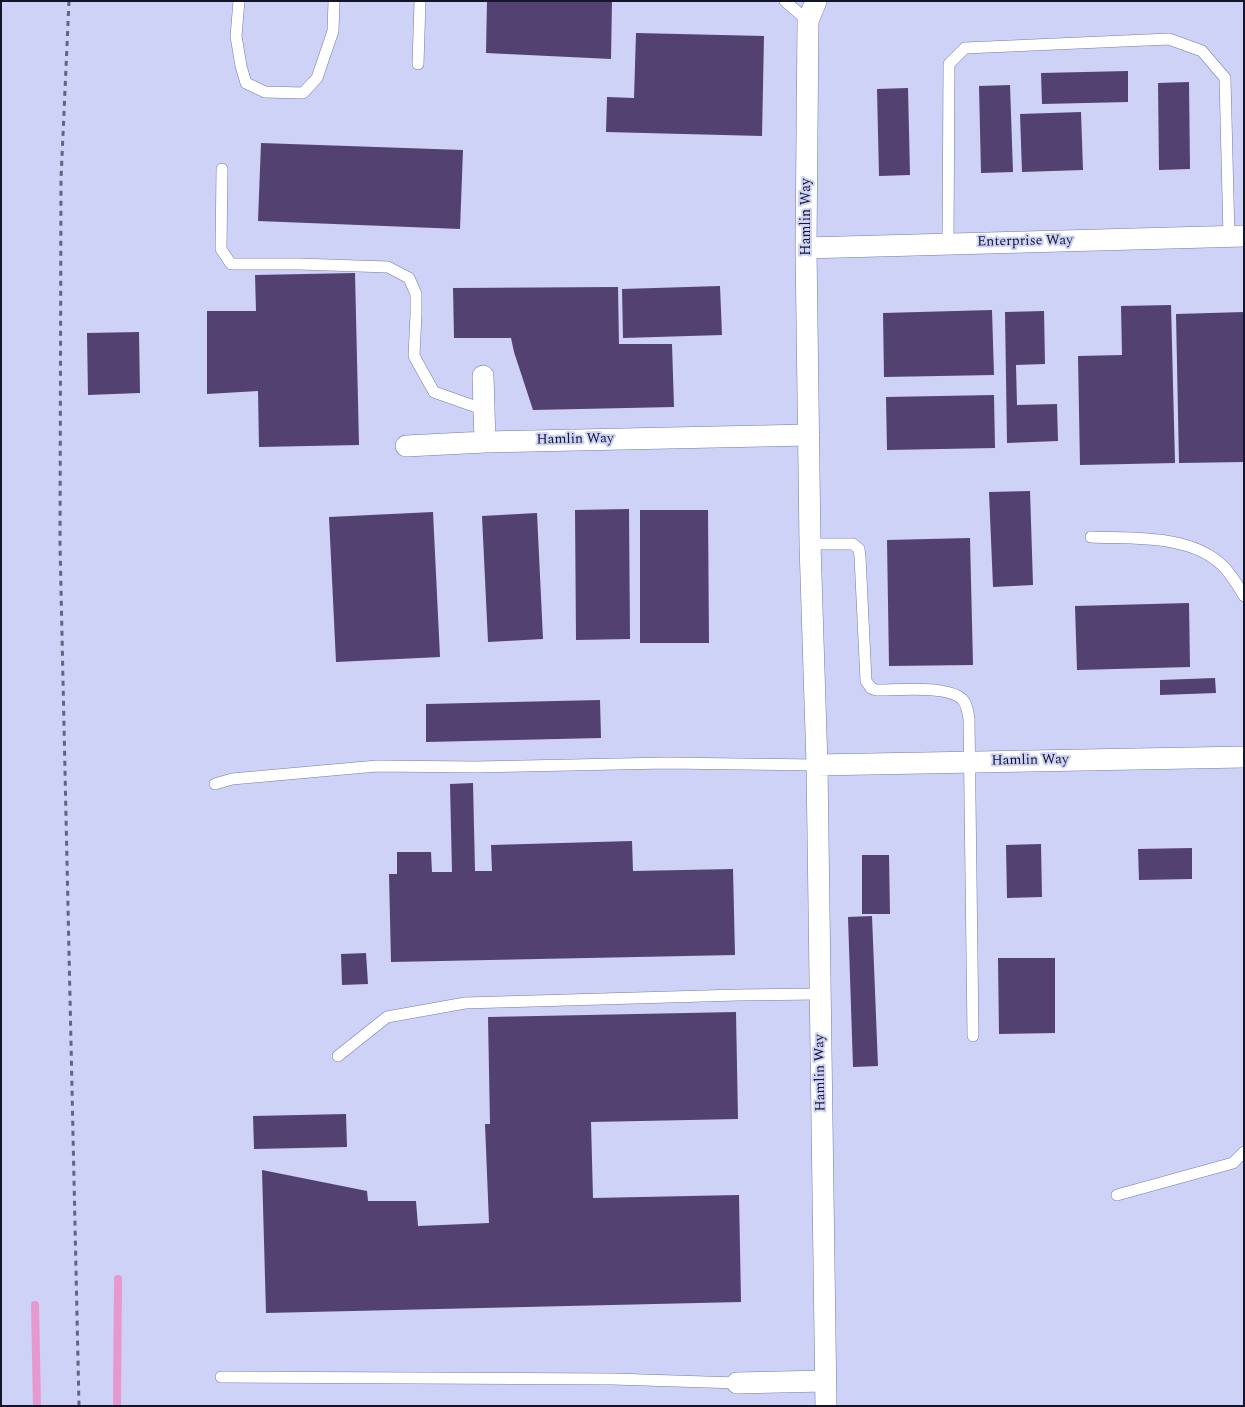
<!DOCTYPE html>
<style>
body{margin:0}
#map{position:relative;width:1245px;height:1407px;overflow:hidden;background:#cdd2f6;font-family:Spectral,serif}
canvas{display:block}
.frame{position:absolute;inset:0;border:2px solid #14152a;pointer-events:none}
</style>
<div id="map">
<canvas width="1245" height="1407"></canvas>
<div class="frame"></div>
</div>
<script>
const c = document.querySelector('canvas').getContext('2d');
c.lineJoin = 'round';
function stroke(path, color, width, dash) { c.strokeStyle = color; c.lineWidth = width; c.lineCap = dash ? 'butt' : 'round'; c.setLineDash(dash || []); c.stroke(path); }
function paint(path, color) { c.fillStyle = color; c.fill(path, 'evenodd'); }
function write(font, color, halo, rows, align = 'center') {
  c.font = font + ' Spectral,serif'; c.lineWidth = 4; c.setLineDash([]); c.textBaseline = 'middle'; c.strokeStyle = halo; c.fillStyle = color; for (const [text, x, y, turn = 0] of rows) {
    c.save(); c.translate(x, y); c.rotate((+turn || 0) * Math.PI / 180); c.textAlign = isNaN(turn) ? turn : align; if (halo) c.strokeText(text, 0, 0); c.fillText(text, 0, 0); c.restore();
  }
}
stroke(new Path2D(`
 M35 1305 37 1406
 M117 1406 118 1279`), '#e699ce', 8);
paint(new Path2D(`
 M487 1H612L611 59 486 53Z
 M636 33 764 36 762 136 606 132 607 97 634 98Z
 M1128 71V102L1042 104 1041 73Z
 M1189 82 1190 169 1159 170 1158 83Z
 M1010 85 1013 172 981 173 979 86Z
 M908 88 910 175 879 176 877 89Z
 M1081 112 1083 170 1022 172 1020 114Z
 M261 143 463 150 460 229 258 221Z
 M355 273 359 445 259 447 258 391 207 394V311H256L255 275Z
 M720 286 722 335 623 338 622 289Z
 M618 287 619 344H672L674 407 533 410 514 352 511 338H454L453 288Z
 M1171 305 1175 463 1080 465 1078 356 1122 355 1121 306Z
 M992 310 994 375 884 377 883 313Z
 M1044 311 1045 364 1016 365 1017 405 1057 404 1058 441 1007 443 1005 312Z
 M1244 312V462L1179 463 1176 314Z
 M139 332 140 393 88 395 87 333Z
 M994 395 995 448 887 450 886 397Z
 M1030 491 1033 585 993 587 989 492Z
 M629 509 630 639 576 640 575 510Z
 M640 510H708L709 643H640Z
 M433 512 440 657 336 662 329 517Z
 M537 513 543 639 488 642 482 516Z
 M970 538 973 665 889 666 887 540Z
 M1189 603 1190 667 1077 670 1075 606Z
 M1215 678 1216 693 1160 695V680Z
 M600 700 601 738 426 742V704Z
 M473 783 475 871H492L491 845 632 841 633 871 733 869 735 955 391 962 389 874H397V852H431L432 872H452L450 784Z
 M1041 844 1042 897 1007 898 1006 845Z
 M1192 848V879L1139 880 1138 849Z
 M862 855H889L890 914H862Z
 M872 916 878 1066 853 1067 848 917Z
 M366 953 368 984 342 985 341 954Z
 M998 958H1055V1033L999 1034Z
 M736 1012 738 1119 591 1122 593 1198 739 1195 741 1302 266 1313 262 1170 367 1191 368 1201H416L418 1226 489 1223 485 1124H490L488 1017Z
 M346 1114 347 1147 254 1149 253 1116Z`), '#534172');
const lane = new Path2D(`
 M239 1 236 36 241 66 246 83 265 92 303 93 317 78 333 31 334 1
 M785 1 808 21
 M418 64 420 1
 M222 169 221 249 231 264H299L388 267 409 278 416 294V314L414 356 434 392 485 410
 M948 244 949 64 965 48 1169 39 1202 51 1225 78 1229 237
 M1091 537C1133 539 1191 534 1223 566 1232 575 1238 586 1244 596
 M810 544H853L859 549 860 557 866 681 871 688 876 690C897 690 947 685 962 699 967 704 968 712 969 719L973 1036
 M215 784 232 779 377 766 476 767 666 763 817 765
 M338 1056 387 1017 465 1003 738 995 819 994
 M1117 1195 1233 1163 1244 1152
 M221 1377 613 1379 737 1383`);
const street = new Path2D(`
 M816 1 808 21 806 248 810 544 817 765 826 1406
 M806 248 1244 236
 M483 376 485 442
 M406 446 485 442 809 435
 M817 765 1244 757
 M737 1383 825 1381`);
stroke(lane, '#747aaf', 12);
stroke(street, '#747aaf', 22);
stroke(lane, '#fff', 11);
stroke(street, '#fff', 21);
stroke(new Path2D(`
 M69 1 61 179 60 544 79 1406`), '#626480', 3, [5, 5]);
write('14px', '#14152a', '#cdd2f6', [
 ["Hamlin Way",807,217,-90],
 ["Enterprise Way",1025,242,-1],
 ["Hamlin Way",575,440,-1],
 ["Hamlin Way",1030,761,-1],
 ["Hamlin Way",821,1073,-91]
]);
</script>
